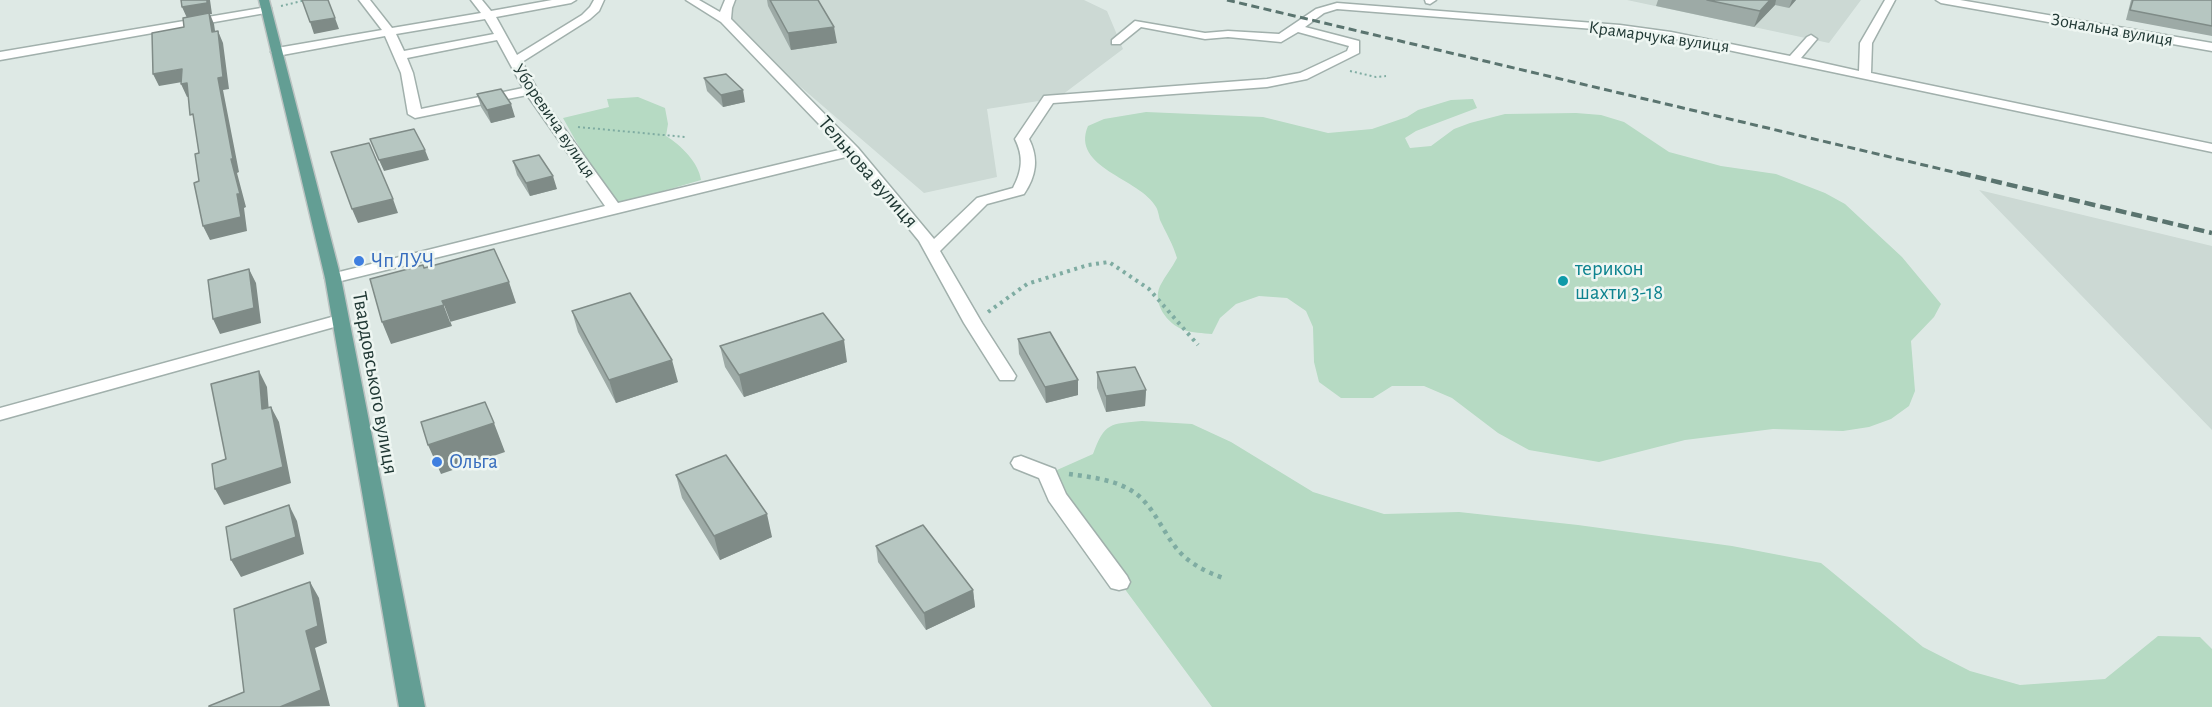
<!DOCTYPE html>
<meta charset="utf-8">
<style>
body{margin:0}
canvas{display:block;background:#dee9e5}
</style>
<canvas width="2212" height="707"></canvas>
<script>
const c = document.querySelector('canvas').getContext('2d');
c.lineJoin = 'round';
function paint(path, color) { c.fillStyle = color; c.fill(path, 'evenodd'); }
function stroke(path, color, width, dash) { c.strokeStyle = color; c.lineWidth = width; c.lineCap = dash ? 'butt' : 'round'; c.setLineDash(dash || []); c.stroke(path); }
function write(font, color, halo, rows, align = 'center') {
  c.font = font + ' "Alegreya Sans",sans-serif'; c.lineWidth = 5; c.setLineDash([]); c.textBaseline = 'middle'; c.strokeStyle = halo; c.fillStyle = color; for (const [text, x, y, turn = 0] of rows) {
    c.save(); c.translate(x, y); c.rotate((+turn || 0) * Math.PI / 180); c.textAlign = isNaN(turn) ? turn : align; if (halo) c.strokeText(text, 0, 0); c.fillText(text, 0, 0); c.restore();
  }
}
paint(new Path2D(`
 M728 0H1084L1107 11 1123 49 1058 98 987 109 997 177 924 193 738 33 726 8Z
 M1627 0H1861L1829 43Z
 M1979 190 2212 246V430Z`), '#ccd9d4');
paint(new Path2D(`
 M638 97 665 108 668 124 666 136C681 145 699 163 701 180L612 206 563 118 609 107 607 99Z
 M1473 99 1477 108 1416 131 1405 138 1410 148 1431 146 1454 129 1470 123 1505 114 1576 113 1601 115 1624 122 1669 152 1721 166 1776 174 1825 193 1845 204 1902 257 1941 304 1934 317 1911 341 1915 391 1909 406 1891 419 1869 427 1843 431 1773 429 1685 440 1599 462 1529 450 1498 433 1452 398 1424 386H1392L1373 398H1341L1319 382 1314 362 1313 327 1306 311 1287 298 1259 296 1236 304 1220 318 1212 334C1203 333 1192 333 1184 330 1167 324 1152 303 1160 286 1165 276 1172 268 1177 258 1173 244 1166 233 1160 220 1159 216 1158 210 1156 207 1140 178 1070 168 1088 126L1104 119 1146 112 1263 117 1328 133 1372 129 1407 117 1418 110 1451 100Z
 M1142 421 1192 424 1231 442 1313 492 1384 514 1459 512 1578 525 1732 546 1821 563 1923 647 1970 671 2020 685 2105 679 2158 636 2200 637 2212 649V707H1212L1056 496 1048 474 1093 454C1105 422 1110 424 1142 421Z`), '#b6dac3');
const minor = new Path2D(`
 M359 0H370L392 28 481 13 471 0H482L491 11 552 0H576L571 3 496 17 517 55 582 15 590 7 594 0H604L599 11 590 19 522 62 542 98 618 203 843 149 721 22 686 0H699L720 12 725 0H735L732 8 731 19 858 148 934 239 977 198 1013 188C1022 171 1024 157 1015 139L1044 96 1267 79 1300 73 1347 51 1349 46 1298 32 1281 42 1228 37 1205 39 1141 27 1120 44H1112V40L1135 21 1205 33 1228 31 1279 34 1316 9 1337 3 1620 25 1671 32 1790 56 1807 37 1811 35 1817 39 1801 58 1859 71 1860 43 1885 0H1895L1872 43 1871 73 2212 144V152L1671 38 1620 31 1337 9 1324 13 1305 27 1359 41V53L1307 79 1267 87 1053 103 1029 139C1039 159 1036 176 1024 194L987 204 940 251 982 323 1016 376 1014 380H1000L964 323 919 241 850 156 333 283 327 281 325 278 327 275 605 206 527 95 415 118 408 114 401 73 385 36 277 56 271 52 277 48 382 30ZM485 19 494 34 404 51 396 34ZM497 40 523 88 421 109 413 73 407 58Z
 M1425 0H1436L1430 4 1426 3Z
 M1936 0H1960L2212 43V51L1941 3Z
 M267 7 271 8V12L0 60V52Z
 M339 315 345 316 348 320 345 324 0 420V408Z
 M1021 456 1055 469 1066 494 1127 576 1130 582 1127 588 1119 590 1111 588 1049 501 1039 478 1014 468 1011 463 1014 458Z`);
const major = new Path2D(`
 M259 0H269L341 278 425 707H399L325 278Z`);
stroke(minor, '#a1b0ac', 3);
stroke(major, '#bcc3c2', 3);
stroke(new Path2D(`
 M281 6 306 0
 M1350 71 1376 77 1386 76
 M578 127 685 137`), '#7faca2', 2, [2, 3]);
stroke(new Path2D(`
 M988 312 1027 284 1088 265 1109 262 1149 289 1198 345`), '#7faca2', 4, [3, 4.5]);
stroke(new Path2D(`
 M1069 474C1091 477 1117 480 1135 493 1153 506 1161 528 1174 545 1186 562 1204 571 1223 578`), '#7faca2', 4.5, [4, 5]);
paint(minor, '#fff');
paint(major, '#639e94');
stroke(new Path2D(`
 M1227 0 1966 175`), '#5a746f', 3, [8, 4.5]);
stroke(new Path2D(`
 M1960 173 2212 233`), '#5a746f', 4.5, [11, 5]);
paint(new Path2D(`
 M767 0H818L837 43 791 50 768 6Z
 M1658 0H1796L1789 8 1775 5 1754 27 1656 6Z
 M2131 0H2212V36L2126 20Z
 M704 78 745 102 723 107 707 91Z
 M477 94 515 117 491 123 481 107Z
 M513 161 557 189 530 196 517 175Z
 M572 311 678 382 616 403 578 332Z
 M1018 339 1078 380V395L1046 403 1019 354Z
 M720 346 847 362 744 397 725 367Z
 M1097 372 1146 390 1145 406 1106 412 1097 388Z
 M676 475 772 537 720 560 682 498Z
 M876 546 973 590 975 607 926 630 878 562Z`), '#9daaa6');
paint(new Path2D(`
 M207 0H210L212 14H210L214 24 217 44 187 18 182 7Z
 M1770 0H1776L1775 5 1754 27 1760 11Z
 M1792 0H1796L1789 8Z
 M335 18 339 29 314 34 310 22Z
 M834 27 837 43 791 50 788 33Z
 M218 31 223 43 229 89 223 90 239 172 237 173 246 207 244 208 247 231 210 240 203 226 231 159 218 78Z
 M182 69 188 81 159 86 153 74Z
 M187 83 192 96 187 97 181 84Z
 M743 90 745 102 723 107 721 95Z
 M511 104 515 117 491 123 487 110Z
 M425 150 429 160 384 171 379 160Z
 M553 176 557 189 530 196 526 183Z
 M393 199 398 213 358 223 352 209Z
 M249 269 256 283 261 323 220 334 213 319Z
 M509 282 516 303 450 322 442 301Z
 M444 305 452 326 391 344 382 322Z
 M844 340 847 362 744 397 739 375Z
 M672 360 678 382 616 403 609 380Z
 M259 371 267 387 270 425 262 409Z
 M1078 380V395L1046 403 1045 387Z
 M1146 390 1145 406 1106 412V396Z
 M271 407 279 422 291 483 224 505 215 489Z
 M494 423 505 452 441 474 428 445Z
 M289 505 297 521 304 554 241 577 231 560Z
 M767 514 772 537 720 560 714 536Z
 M310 582 319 598 327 643 315 648 330 706 280 707 306 631Z
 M973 590 975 607 926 630 924 613Z`), '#7f8b87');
const building = new Path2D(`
 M181 0H207V3L182 7Z
 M302 0H328L335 18 310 22Z
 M770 0H818L834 27 788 33Z
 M1707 0H1770L1760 11Z
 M2133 0H2212V26L2130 10Z
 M209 13 212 32 218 31 223 77 218 78 233 159H231L240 194H237L241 217 203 226 194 183 199 181 195 154 199 153 193 114 190 115 187 83 181 84 182 69 153 74 152 33 184 27 183 18Z
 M726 74 743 90 721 95 704 78Z
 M501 89 511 104 487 110 477 94Z
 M414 129 425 150 379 160 370 139Z
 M369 143 393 199 352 209 331 152Z
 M539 155 553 176 526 183 513 161Z
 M494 249 509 282 442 301 444 305 382 322 370 279 423 265 424 268Z
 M249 269 254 308 213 319 208 280Z
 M630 293 672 360 609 380 572 311Z
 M823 313 844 340 739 375 720 346Z
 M1050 332 1078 380 1045 387 1018 339Z
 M1135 367 1146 390 1106 396 1097 372Z
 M259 371 262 409 271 407 283 467 215 489 212 464 226 459 211 384Z
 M485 402 494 423 428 445 421 422Z
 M726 455 767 514 714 536 676 475Z
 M289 505 296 537 231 560 226 527Z
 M923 525 973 590 924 613 876 546Z
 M310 582 318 626 306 631 321 690 280 707H209V706L244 692 234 609Z`);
paint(building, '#b6c6c1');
stroke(building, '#7f8b87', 1.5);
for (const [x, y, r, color] of [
 [359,261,6,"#3f7fe0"],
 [1563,281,6,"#0f9aa8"],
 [437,462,6,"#3f7fe0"]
]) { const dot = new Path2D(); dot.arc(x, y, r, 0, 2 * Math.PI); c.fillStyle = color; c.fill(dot); stroke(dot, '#eef6f2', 2); }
write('18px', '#203834', '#eef6f2', [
 ["Зональна вулиця",2112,30,10],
 ["Крамарчука вулиця",1659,37,8],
 ["Уборевича вулиця",554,121,56]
]);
write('21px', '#203834', '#eef6f2', [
 ["Тельнова вулиця",868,172,49],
 ["Твардовського вулиця",375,383,80]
]);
write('21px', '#366cbe', '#eef6f2', [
 ["Чп ЛУЧ",371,261],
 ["Ольга",449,462]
], 'left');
write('21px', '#0d838f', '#eef6f2', [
 ["терикон",1575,269],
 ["шахти 3-18",1575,293]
], 'left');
</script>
